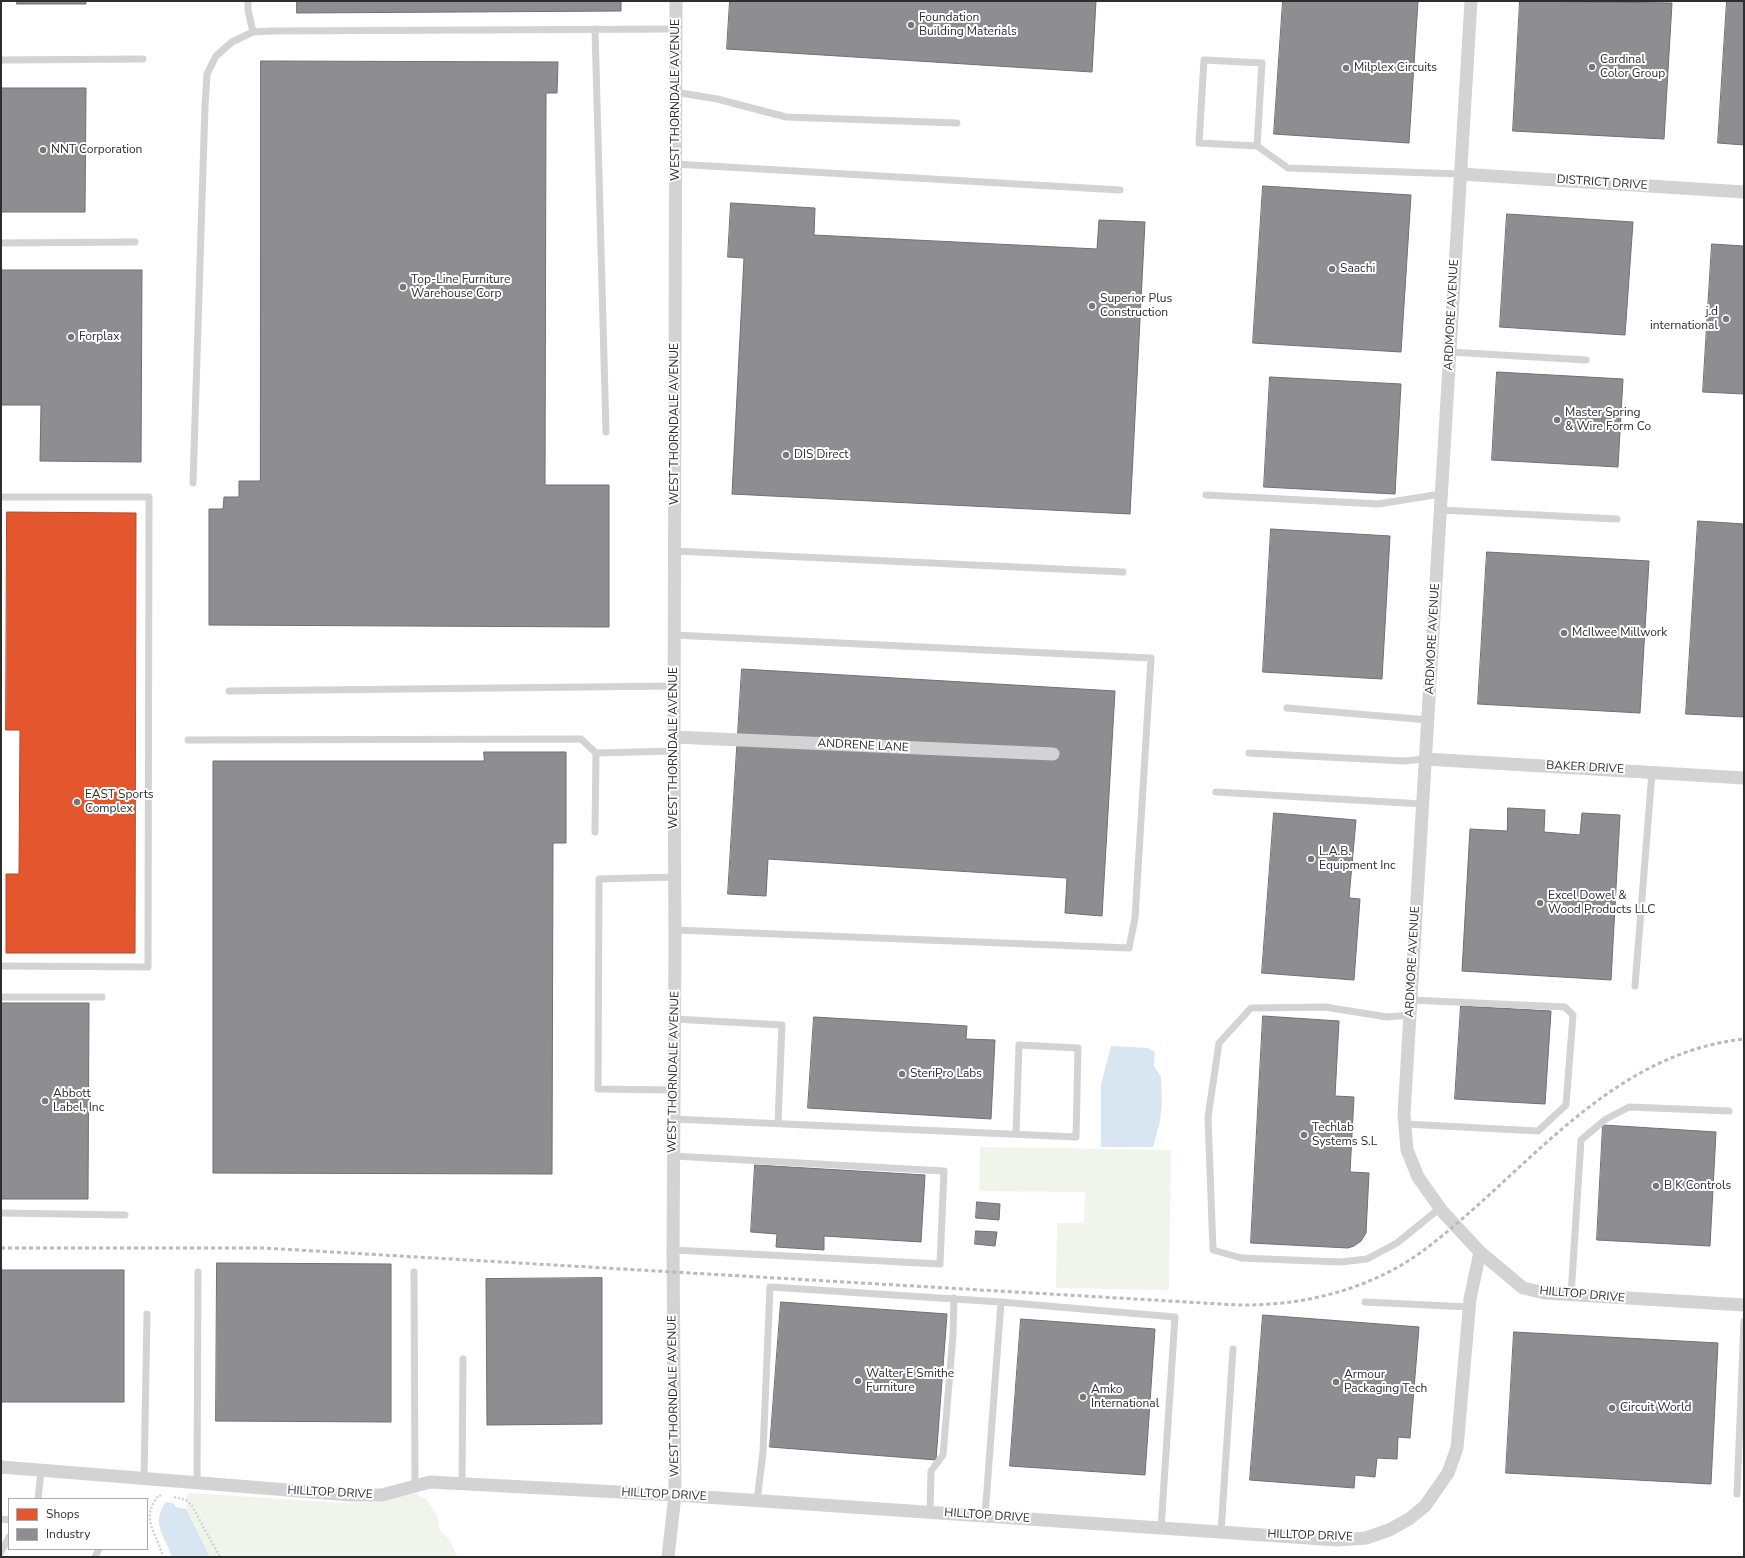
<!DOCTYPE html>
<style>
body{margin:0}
#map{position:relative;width:1745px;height:1558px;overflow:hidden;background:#fff;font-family:"Nunito Sans",sans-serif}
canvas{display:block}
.frame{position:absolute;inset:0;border:2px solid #2e2e2e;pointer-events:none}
.legend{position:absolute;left:8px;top:1498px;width:140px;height:52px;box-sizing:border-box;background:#fff;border:1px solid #ababab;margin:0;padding:5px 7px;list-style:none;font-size:12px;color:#2e2e2e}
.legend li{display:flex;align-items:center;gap:8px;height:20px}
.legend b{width:20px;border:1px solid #ababab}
</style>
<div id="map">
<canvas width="1745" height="1558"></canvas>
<div class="frame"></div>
<ul class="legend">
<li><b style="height:11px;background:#e4572e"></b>Shops</li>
<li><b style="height:11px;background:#8d8d92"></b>Industry</li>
</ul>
</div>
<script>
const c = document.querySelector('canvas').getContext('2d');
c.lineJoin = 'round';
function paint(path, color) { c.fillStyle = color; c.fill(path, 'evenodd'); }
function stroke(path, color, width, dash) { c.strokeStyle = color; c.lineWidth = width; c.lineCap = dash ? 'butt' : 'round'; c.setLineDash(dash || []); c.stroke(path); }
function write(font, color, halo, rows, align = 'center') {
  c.font = font + ' "Nunito Sans",sans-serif'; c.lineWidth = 4; c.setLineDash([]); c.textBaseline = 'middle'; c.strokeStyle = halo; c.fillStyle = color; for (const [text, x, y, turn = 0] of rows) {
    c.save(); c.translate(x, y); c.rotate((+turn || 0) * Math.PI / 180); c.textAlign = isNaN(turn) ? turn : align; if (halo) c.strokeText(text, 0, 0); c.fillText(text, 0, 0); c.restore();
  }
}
paint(new Path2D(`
 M980 1147 1171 1150 1169 1290 1056 1288 1057 1223H1084L1085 1192 979 1191Z
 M189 1493 347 1503 376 1502 416 1493 427 1500 437 1515 440 1531 450 1540 457 1557H210C202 1544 178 1507 189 1493Z`), '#f0f5ec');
paint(new Path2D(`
 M1111 1046 1148 1048 1155 1052 1154 1066 1161 1077 1162 1102 1160 1121 1153 1147H1101V1085Z
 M166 1502 173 1503 176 1507 186 1509 210 1557H172C165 1536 150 1523 166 1502Z`), '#d8e6f2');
const shops = new Path2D(`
 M7 512 136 513 135 953H6V874H19L20 730H6Z`);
paint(shops, '#e4572e');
stroke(shops, '#ad4b2e', 1);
const industry = new Path2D(`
 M17 1H86V4H17Z
 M297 1H621V11L297 13Z
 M730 1H1096L1092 72 727 49Z
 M1283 1H1418L1409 143 1274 134Z
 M1520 1 1672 3 1664 139 1513 131Z
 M1727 1H1744V145L1718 143Z
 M261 61 558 62 557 93H546L545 485H609V627L209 625V509H223L224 497H239V481H260Z
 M1 88H86L85 212H1Z
 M1263 186 1411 195 1401 352 1253 343Z
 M731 203 815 208 814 235 1097 249 1099 220 1145 222 1130 514 732 494 744 258 728 257Z
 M1507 214 1633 222 1625 335 1500 327Z
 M1712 244 1744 246V394L1703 392Z
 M1 270H142L141 462 40 461 41 405H1Z
 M1497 372 1623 379 1618 467 1492 460Z
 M1270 377 1401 384 1395 494 1264 487Z
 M1698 521 1744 524V717L1686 714Z
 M1271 529 1390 536 1382 679 1263 672Z
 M1487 552 1649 561 1640 713 1478 704Z
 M742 669 1115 691 1102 916 1065 913 1067 878 768 859 766 896 728 894Z
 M484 752H566V843H553L552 1174 213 1173V761H484Z
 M1508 808 1545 810 1544 832 1580 835 1582 813 1620 815 1611 980 1462 971 1470 829 1507 831Z
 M1274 813 1356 820 1349 898 1360 899 1354 980 1262 973Z
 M1 1003H89L88 1199H1Z
 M1461 1006 1551 1011 1545 1104 1455 1099Z
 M1263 1016 1339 1021 1335 1096 1354 1097 1350 1172 1369 1173 1366 1233 1361 1241 1354 1246 1348 1248 1251 1243Z
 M814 1017 967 1026 966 1039 995 1040 991 1119 808 1108Z
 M1603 1125 1716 1132 1710 1246 1597 1240Z
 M755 1165 925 1175 921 1242 824 1236V1250L776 1247 777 1234 751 1232Z
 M977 1202 1000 1204 999 1220 976 1218Z
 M976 1231 997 1232 995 1246 975 1244Z
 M217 1263 391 1264V1422L216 1421Z
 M1 1270H124V1402H1Z
 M602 1278V1424L487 1425 486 1279Z
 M781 1302 947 1314 936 1460 770 1447Z
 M1263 1315 1419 1327 1410 1438 1398 1437 1397 1459 1377 1458 1375 1477 1355 1475 1354 1488 1250 1480Z
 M1021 1319 1155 1329 1145 1475 1010 1466Z
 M1514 1332 1718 1343 1711 1484 1506 1473Z`);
paint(industry, '#8d8d92');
stroke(industry, '#707074', 1);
stroke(new Path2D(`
 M161 1496 159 1495C139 1519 157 1532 163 1557
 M174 1497 186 1500 192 1506 220 1557`), '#d3d3d3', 2.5, [2, 2]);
stroke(new Path2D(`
 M248 1V10L253 32
 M595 29 606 432
 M1 60 143 59
 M675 92 717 99 786 117 957 123
 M1257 146 1262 63 1204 60 1199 143 1257 146 1288 168 1460 174
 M675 164 1120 190
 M1 243 135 242
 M1450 352 1586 360
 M193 483 205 106 207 74 216 56 232 42 253 32 272 31 676 29
 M1206 495 1378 504 1441 494
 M1 497H149L148 967 1 966
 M1440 510 1617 519
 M674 551 1123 572
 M674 635 1151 658 1135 918 1129 948 675 930
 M229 691 674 686
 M1287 708 1428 720
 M188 740 581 739 596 753 674 751
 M1249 753 1403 761 1425 759
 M1216 792 1423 804
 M595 832 596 753
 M1635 986 1652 772
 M1 997H102
 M1410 1015 1387 1017 1325 1007 1251 1008 1219 1043 1208 1117 1213 1250 1241 1258 1340 1262 1367 1259 1397 1243 1440 1208
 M674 1019 782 1025 778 1123
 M673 1090 598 1089 599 879 675 877
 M673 1119C808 1125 942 1131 1076 1137L1078 1048 1019 1045 1016 1134
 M1405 1124 1538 1131 1566 1105 1573 1015 1565 1007 1411 1000
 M1 1213 125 1215
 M673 1250 940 1264 944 1171 673 1156
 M414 1272 415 1486
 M1571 1295 1581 1140 1606 1119 1629 1107 1729 1111
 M1001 1302 1175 1317 1161 1528
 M1365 1302 1469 1307
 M144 1479 147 1314
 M197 1483 198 1272
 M462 1484 463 1359
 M1737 1494 1744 1321
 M38 1499 41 1471
 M757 1501 763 1452 770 1287 1001 1302 985 1516
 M930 1512 931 1471 943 1455 953 1335 954 1298
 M1 1519 9 1520
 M1221 1532 1233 1349
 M1 1552 9 1537
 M95 1557 99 1549`), '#d3d3d3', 7);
stroke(new Path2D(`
 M1471 1 1404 1114 1407 1150 1418 1177 1442 1211 1480 1252 1523 1288 1545 1293 1744 1305
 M1460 174 1744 192
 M674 737 1053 754
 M1425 759 1744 778
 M1 1467 350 1495H382L430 1482 675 1495 1337 1540 1366 1538 1389 1530 1409 1519 1425 1506 1448 1473 1457 1448 1470 1299 1480 1252
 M668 1557 675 1495 673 1250 675 946 674 737 676 1`), '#d3d3d3', 13);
stroke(new Path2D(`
 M1 1248H263L1238 1305C1296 1306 1357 1293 1408 1261 1433 1245 1455 1225 1478 1205 1557 1134 1632 1051 1744 1039`), '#bababa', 3, [4, 3]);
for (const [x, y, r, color] of [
 [911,25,4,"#777"],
 [1592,67,4,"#777"],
 [1346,68,4,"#777"],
 [43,150,4,"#777"],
 [1332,269,4,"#777"],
 [403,287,4,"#777"],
 [1092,306,4,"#777"],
 [1726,319,4,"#777"],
 [71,337,4,"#777"],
 [1557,420,4,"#777"],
 [786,455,4,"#777"],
 [1564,633,4,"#777"],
 [77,802,4,"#777"],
 [1311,859,4,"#777"],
 [1540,903,4,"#777"],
 [902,1074,4,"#777"],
 [45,1101,4,"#777"],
 [1304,1135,4,"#777"],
 [1656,1186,4,"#777"],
 [858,1381,4,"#777"],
 [1336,1382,4,"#777"],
 [1083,1397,4,"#777"],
 [1612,1408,4,"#777"]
]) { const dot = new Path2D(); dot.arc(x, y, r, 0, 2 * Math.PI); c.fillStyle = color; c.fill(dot); stroke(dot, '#fff', 1.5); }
write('12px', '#2e2e2e', '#fff', [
 ["Foundation",919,18],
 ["Building Materials",919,32],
 ["Cardinal",1600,60],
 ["Color Group",1600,74],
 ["Milplex Circuits",1354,68],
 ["NNT Corporation",51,150],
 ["Saachi",1340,269],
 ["Top-Line Furniture",411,280],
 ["Warehouse Corp",411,294],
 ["Superior Plus",1100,299],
 ["Construction",1100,313],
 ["j.d",1718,312,"right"],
 ["international",1718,326,"right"],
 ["Forplax",79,337],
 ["Master Spring",1565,413],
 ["& Wire Form Co",1565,427],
 ["DIS Direct",794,455],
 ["McIlwee Millwork",1572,633],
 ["EAST Sports",85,795],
 ["Complex",85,809],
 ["L.A.B.",1319,852],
 ["Equipment Inc",1319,866],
 ["Excel Dowel &",1548,896],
 ["Wood Products LLC",1548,910],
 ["SteriPro Labs",910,1074],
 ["Abbott",53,1094],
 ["Label, Inc",53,1108],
 ["Techlab",1312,1128],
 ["Systems S.L",1312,1142],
 ["B K Controls",1664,1186],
 ["Walter E Smithe",866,1374],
 ["Furniture",866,1388],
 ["Armour",1344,1375],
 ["Packaging Tech",1344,1389],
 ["Amko",1091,1390],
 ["International",1091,1404],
 ["Circuit World",1620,1408]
], 'left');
write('12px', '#2e2e2e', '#fff', [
 ["WEST THORNDALE AVENUE",676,100,-90],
 ["DISTRICT DRIVE",1602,183,4],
 ["ARDMORE AVENUE",1452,315,-87],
 ["WEST THORNDALE AVENUE",675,424,-90],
 ["ARDMORE AVENUE",1433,639,-87],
 ["ANDRENE LANE",863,746,3],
 ["WEST THORNDALE AVENUE",674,748,-90],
 ["BAKER DRIVE",1585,768,3],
 ["ARDMORE AVENUE",1413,962,-87],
 ["WEST THORNDALE AVENUE",674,1072,-89],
 ["HILLTOP DRIVE",1582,1295,5],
 ["WEST THORNDALE AVENUE",674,1396,-91],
 ["HILLTOP DRIVE",330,1493,3],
 ["HILLTOP DRIVE",664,1495,3],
 ["HILLTOP DRIVE",987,1516,4],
 ["HILLTOP DRIVE",1310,1536,2]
]);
</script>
